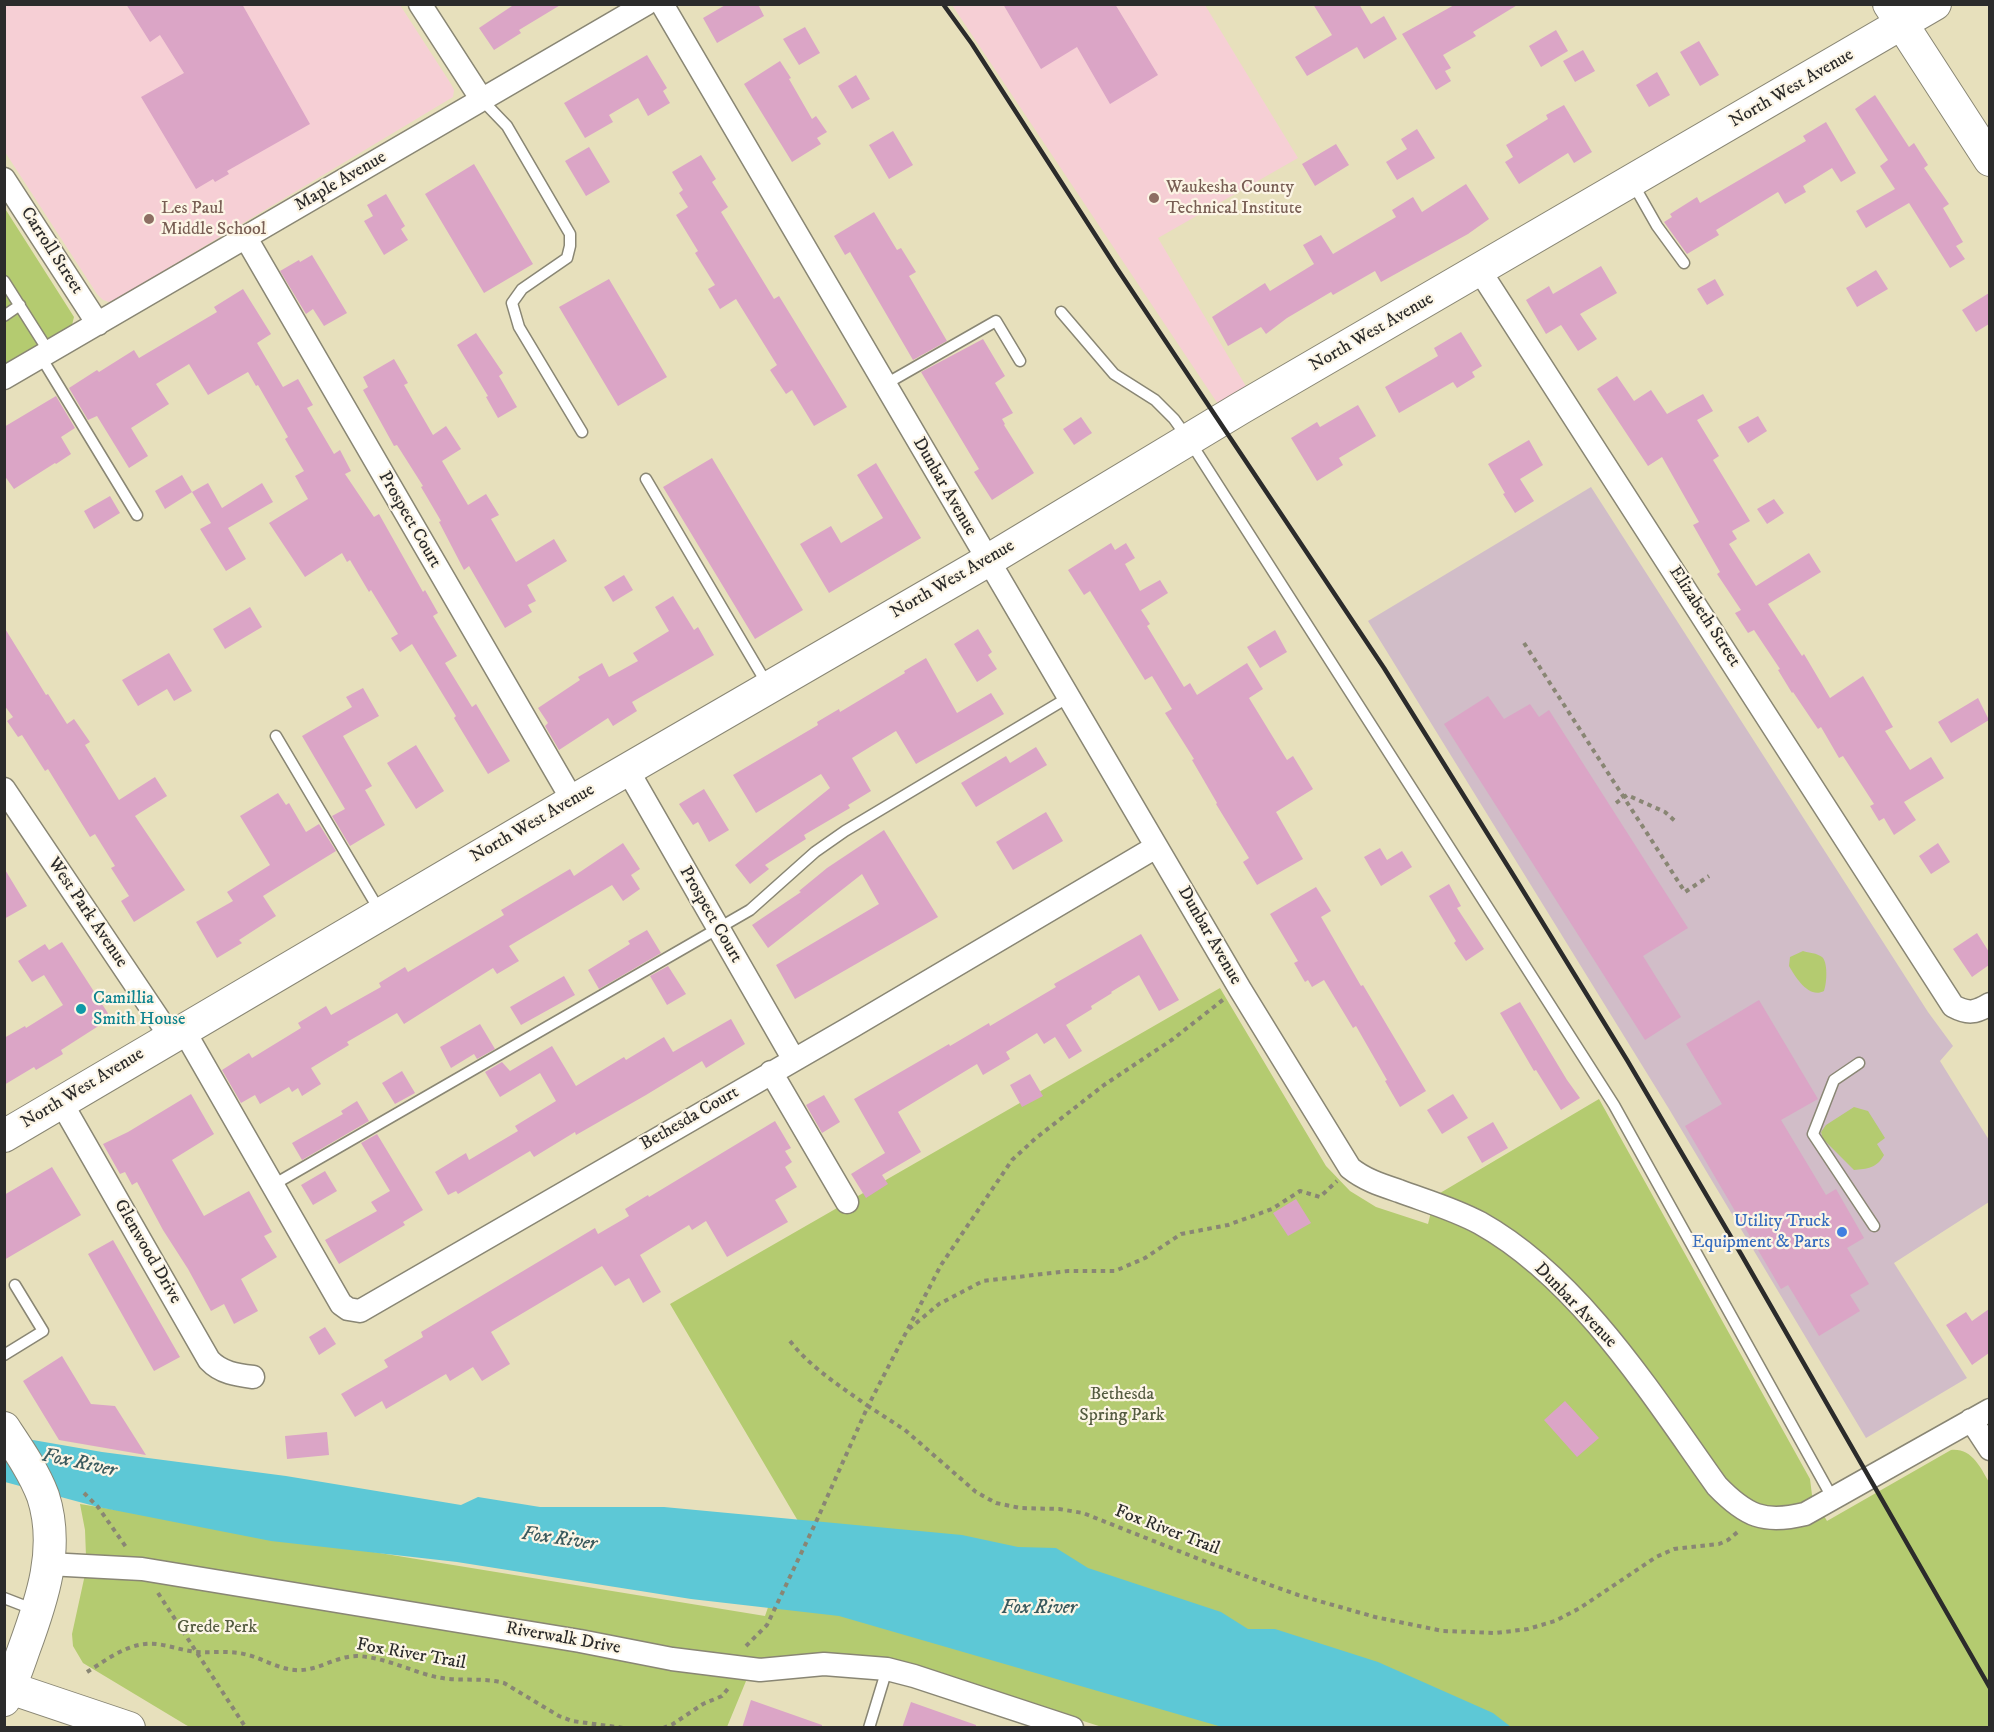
<!DOCTYPE html>
<style>
body{margin:0}
#map{position:relative;width:1994px;height:1732px;overflow:hidden;background:#e7e0bc;font-family:"IM FELL DW Pica",serif}
canvas{display:block}
.frame{position:absolute;inset:0;border:6px solid #2b2b2b;pointer-events:none}
</style>
<div id="map">
<canvas width="1994" height="1732"></canvas>
<div class="frame"></div>
</div>
<script>
const c = document.querySelector('canvas').getContext('2d');
c.lineJoin = 'round';
function paint(path, color) { c.fillStyle = color; c.fill(path, 'evenodd'); }
function stroke(path, color, width, dash) { c.strokeStyle = color; c.lineWidth = width; c.lineCap = dash ? 'butt' : 'round'; c.setLineDash(dash || []); c.stroke(path); }
function write(font, color, halo, rows, align = 'center') {
  c.font = font + ' "IM FELL DW Pica",serif'; c.lineWidth = 4.5; c.setLineDash([]); c.textBaseline = 'middle'; c.strokeStyle = halo; c.fillStyle = color; for (const [text, x, y, turn = 0] of rows) {
    c.save(); c.translate(x, y); c.rotate((+turn || 0) * Math.PI / 180); c.textAlign = isNaN(turn) ? turn : align; if (halo) c.strokeText(text, 0, 0); c.fillText(text, 0, 0); c.restore();
  }
}
paint(new Path2D(`
 M5 5H400L451 84 454 90 453 97 120 297 109 302 103 300 97 294 5 152Z
 M952 5H1205L1298 158 1158 238 1247 388 1218 404Z`), '#f6cfd5');
paint(new Path2D(`
 M1591 487 1928 1012 1953 1046 1940 1061 1989 1140V1202L1894 1263 1967 1378 1866 1438 1669 1109 1368 621Z`), '#d1bdc8');
paint(new Path2D(`
 M4 207 74 317 72 325 5 364Z
 M1803 951C1809 953 1817 953 1822 957 1828 962 1827 983 1824 991 1809 999 1796 978 1789 966L1790 957Z
 M1220 988 1326 1166 1350 1191 1376 1207 1428 1224 1435 1196 1599 1099 1810 1479 1812 1495 1827 1521 1951 1450C1972 1448 1980 1467 1989 1482V1727H1102L945 1677 750 1663 746 1681 727 1727 192 1728 186 1725 83 1663 73 1646 72 1634 84 1579 86 1556 85 1530 80 1504 765 1616 798 1521 670 1304Z
 M1854 1107 1868 1111 1885 1138 1877 1144 1884 1155C1877 1168 1867 1169 1854 1170L1823 1139 1821 1132 1826 1125Z`), '#b4cb70');
paint(new Path2D(`
 M4 1435 102 1452 286 1476 461 1505 478 1497 540 1507H664L962 1535 1018 1547 1056 1548 1088 1568 1221 1612 1248 1629H1275L1378 1662 1493 1713 1511 1727H1222L839 1616 691 1599 457 1562 271 1541 98 1507 5 1482Z`), '#5dc8d6');
paint(new Path2D(`
 M126 4H242L310 124 227 171 229 174 215 182 213 179 196 189 141 97 184 73 160 35 150 42Z
 M515 4H562L519 30 521 33 494 50 479 28Z
 M727 4H758L764 16 717 43 703 18Z
 M1003 4H1115L1158 75 1110 104 1077 47 1041 69Z
 M1313 4H1359L1371 24 1384 16 1397 39 1364 59 1357 47 1307 76 1295 57 1332 35Z
 M1456 4H1519L1473 32 1476 36 1443 55 1451 68 1445 71 1451 81 1436 90 1402 34Z
 M805 27 820 53 799 65 783 39Z
 M1556 30 1568 51 1541 67 1529 46Z
 M1699 41 1719 75 1700 86 1680 52Z
 M1583 50 1595 71 1575 82 1563 61Z
 M647 55 667 88 663 91 670 103 648 116 638 98 609 115 613 122 585 138 564 103Z
 M780 61 791 78 789 79 812 119 816 116 827 132 817 138 821 144 792 162 744 84Z
 M1657 72 1670 95 1649 107 1636 85Z
 M856 75 870 99 852 109 838 86Z
 M1875 95 1909 147 1914 143 1928 165 1924 168 1949 204 1943 208 1963 242 1956 246 1965 259 1950 268 1909 203 1866 228 1856 211 1895 189 1880 166 1888 160 1855 109Z
 M1564 105 1592 152 1574 163 1568 153 1519 184 1505 162 1513 157 1506 145 1548 119 1546 115Z
 M1826 122 1856 173 1841 182 1832 168 1803 186 1806 192 1785 204 1778 192 1716 230 1719 235 1687 254 1664 222 1672 217 1670 214 1697 197 1700 203 1806 141 1803 136Z
 M1417 129 1435 158 1397 180 1386 162 1407 149 1401 139Z
 M893 131 913 165 889 179 869 145Z
 M1336 144 1349 165 1315 186 1302 164Z
 M589 147 610 182 586 196 565 161Z
 M701 155 716 179 712 182 728 207 721 212 774 299 779 296 847 407 814 426 792 390 786 394 770 370 777 365 736 299 720 309 708 289 715 285 695 253 698 251 676 215 688 207 679 193 683 190 672 172Z
 M474 164 533 264 484 293 425 194Z
 M1466 184 1489 219 1468 234 1381 282 1375 271 1333 295 1331 292 1287 318 1266 334 1261 327 1228 346 1212 317 1265 283 1270 291 1314 264 1303 245 1321 235 1333 254 1396 217 1392 210 1413 197 1422 212Z
 M386 194 405 226 401 229 408 240 384 255 364 221 373 216 367 205Z
 M874 212 897 250 901 248 916 272 909 276 947 341 913 360 850 252 845 255 834 236Z
 M312 255 347 313 324 326 313 309 306 314 280 271 299 260 300 262Z
 M1601 266 1617 293 1580 314 1597 339 1578 351 1561 325 1546 334 1526 300 1549 286 1553 294Z
 M1876 270 1888 289 1857 307 1846 288Z
 M609 279 667 377 618 406 559 307Z
 M1715 279 1724 295 1707 305 1697 289Z
 M243 289 271 334 257 343 283 387 298 379 313 405 307 408 334 454 340 450 351 471 345 474 374 517 379 514 423 592 425 590 438 613 433 616 457 656 445 663 472 707 476 704 510 761 488 774 454 718 456 716 412 644 400 652 391 638 398 634 371 590 369 592 350 560 347 562 342 553 305 577 269 523 308 499 295 476 304 471 285 439 288 437 258 385 256 386 248 372 208 395 189 364 156 384 169 404 131 428 148 456 129 468 97 416 88 420 69 388 97 370 99 372 134 350 139 358 217 312 214 307Z
 M1989 293V324L1976 332 1962 310Z
 M1461 332 1482 366 1472 372 1475 377 1457 388 1453 382 1399 413 1385 387 1438 356 1434 348Z
 M476 333 503 373 499 376 517 407 498 418 486 397 488 396 457 345Z
 M983 339 1005 376 995 383 1013 413 1002 419 1005 424 1004 425 1034 473 992 500 974 472 979 469 921 372Z
 M394 359 408 383 404 385 433 435 446 426 461 449 442 461 468 505 486 494 499 515 491 519 516 562 554 539 567 561 527 585 536 601 528 605 532 612 505 628 469 566 464 570 439 522 441 521 421 487 423 486 397 445 394 446 363 390 368 387 363 377Z
 M1617 376 1634 401 1651 390 1667 414 1703 394 1713 411 1697 420 1719 456 1713 460 1750 521 1732 531 1737 539 1729 544 1756 586 1809 553 1821 572 1768 604 1802 656 1804 654 1830 698 1863 676 1893 727 1885 731 1910 770 1931 757 1944 778 1904 802 1916 820 1894 835 1884 818 1879 821 1870 806 1874 804 1843 756 1839 758 1821 727 1818 729 1793 692 1792 693 1778 670 1780 669 1754 630 1748 633 1735 613 1741 610 1717 574 1720 572 1693 525 1699 522 1662 457 1648 466 1597 389Z
 M56 396 75 428 61 437 71 454 56 464 55 463 14 489 4 475V427Z
 M1358 405 1376 436 1339 458 1343 465 1317 481 1291 438 1317 422 1320 427Z
 M1758 416 1767 431 1748 443 1738 427Z
 M1081 417 1092 433 1074 445 1063 429Z
 M1529 440 1543 465 1520 479 1534 501 1515 513 1503 494 1505 493 1488 464Z
 M712 458 803 610 755 639 663 487Z
 M876 463 921 538 829 593 800 544 831 526 841 543 883 518 857 475Z
 M182 475 192 492 165 509 155 491Z
 M208 483 222 508 262 483 273 502 228 528 246 559 226 571 200 529 211 523 192 492Z
 M110 496 120 513 94 529 84 511Z
 M1774 499 1784 513 1767 524 1757 509Z
 M1111 543 1115 550 1126 543 1135 558 1125 564 1140 591 1160 580 1168 593 1141 610 1150 624 1147 626 1184 687 1190 683 1197 695 1247 663 1263 689 1249 698 1287 760 1293 756 1313 789 1276 812 1303 859 1257 885 1243 862 1249 858 1216 804 1217 803 1192 760 1194 759 1165 713 1172 709 1152 676 1145 680 1090 591 1084 595 1068 570Z
 M624 575 633 590 613 602 604 587Z
 M673 596 694 630 698 627 714 655 632 702 637 711 613 726 608 718 559 750 545 726 548 723 538 708 580 680 578 677 602 663 609 677 638 661 633 653 669 631 655 607Z
 M250 607 262 627 225 649 213 629Z
 M4 627 46 695 48 694 67 724 74 719 90 742 85 745 119 800 155 777 167 796 135 816 185 890 134 922 121 901 129 896 111 868 115 866 95 834 90 837 48 769 45 771 22 735 18 737 7 721 13 717 4 705Z
 M978 629 992 652 988 655 997 669 977 682 954 644Z
 M1275 630 1287 652 1260 668 1247 647Z
 M169 653 192 691 174 701 167 689 138 706 122 680Z
 M926 658 957 713 991 693 1004 714 916 764 896 731 852 758 871 791 848 805 850 808 804 835 806 839 765 865 769 869 750 884 735 865 830 788 821 774 756 813 733 775 818 725 817 722 839 709 840 712 905 673 904 671Z
 M363 688 379 716 343 736 372 786 365 790 385 825 350 846 332 816 345 809 302 736 352 707 346 697Z
 M1488 696 1504 719 1530 704 1539 717 1549 710 1688 928 1643 956 1681 1017 1645 1040 1444 724Z
 M1978 698 1989 720 1951 743 1938 722Z
 M416 745 444 791 416 809 387 763Z
 M1036 747 1047 765 976 807 961 783 1006 756 1010 763Z
 M704 789 729 830 709 842 698 822 693 825 679 804Z
 M278 793 286 805 289 803 306 832 319 824 336 851 263 896 276 916 239 940 242 943 217 958 196 922 233 901 227 892 270 865 240 816Z
 M1046 812 1063 841 1013 870 996 842Z
 M884 830 938 917 795 999 776 965 879 904 862 874 768 948 752 925 801 892 799 891 827 868Z
 M623 843 640 869 631 875 640 889 623 901 612 885 509 946 519 961 497 974 493 968 404 1024 397 1013 347 1042 349 1045 311 1068 321 1084 302 1096 298 1088 292 1092 289 1087 260 1104 255 1095 241 1103 222 1070 249 1053 252 1058 301 1028 298 1023 326 1006 331 1015 381 987 379 983 405 967 408 972 504 915 501 910 570 869 574 876Z
 M1938 843 1950 862 1931 874 1919 856Z
 M1380 848 1387 860 1402 851 1412 867 1381 886 1364 857Z
 M4 868 27 906 4 919Z
 M1449 884 1461 906 1457 908 1484 949 1466 961 1454 943 1456 941 1429 896Z
 M1316 887 1331 911 1321 917 1361 986 1363 985 1426 1091 1400 1107 1385 1081 1387 1080 1356 1026 1353 1028 1324 980 1312 987 1308 980 1305 982 1294 963 1298 961 1270 914Z
 M647 930 661 953 599 989 588 970 630 944 628 941Z
 M1977 933 1989 952V965L1972 977 1953 949Z
 M1141 934 1179 1000 1159 1011 1139 975 1111 992 1112 993 1091 1006 1092 1009 1066 1025 1082 1051 1069 1059 1055 1037 1044 1044 1037 1033 1006 1052 1010 1059 983 1075 977 1064 898 1112 921 1152 882 1175 888 1184 866 1198 851 1174 885 1153 854 1099 949 1044 950 1046 989 1023 990 1026 1056 987 1054 984Z
 M62 942 111 1018 61 1050 63 1054 36 1070 34 1067 4 1085V1038L25 1026 26 1028 63 1005 44 975 32 982 18 961 45 944 49 950Z
 M668 966 686 994 667 1005 650 976Z
 M564 976 575 995 521 1025 510 1007Z
 M1759 1000 1818 1099 1781 1120 1826 1195 1836 1189 1864 1238 1847 1248 1869 1284 1850 1295 1860 1311 1819 1336 1788 1285 1781 1289 1685 1126 1722 1104 1686 1044Z
 M1520 1002 1567 1080 1580 1098 1561 1110 1536 1070 1534 1071 1500 1013Z
 M731 1019 745 1044 706 1068 702 1061 646 1095 576 1135 575 1132 534 1157 530 1151 458 1194 456 1191 448 1195 435 1172 466 1153 469 1160 518 1131 515 1126 556 1101 540 1073 500 1097 485 1072 502 1062 510 1071 552 1046 576 1086 624 1057 626 1060 664 1037 673 1052Z
 M480 1024 495 1049 477 1059 474 1054 451 1068 440 1047Z
 M402 1071 415 1093 395 1104 382 1083Z
 M1030 1074 1043 1096 1022 1107 1010 1085Z
 M191 1094 214 1134 172 1160 204 1216 249 1191 272 1232 264 1236 277 1257 241 1279 258 1311 234 1324 224 1304 211 1311 188 1269 163 1230 137 1182 132 1185 125 1172 120 1174 103 1144 128 1132Z
 M1453 1094 1468 1118 1442 1134 1427 1110Z
 M824 1095 840 1122 822 1133 806 1105Z
 M357 1101 369 1121 302 1160 292 1143 343 1114 341 1111Z
 M775 1121 791 1148 785 1151 792 1162 785 1167 797 1187 775 1200 788 1222 727 1257 706 1221 692 1230 689 1225 640 1255 661 1292 643 1303 629 1278 615 1286 602 1266 491 1332 510 1364 482 1381 473 1367 450 1381 446 1374 386 1409 382 1401 355 1417 341 1394 388 1367 384 1360 423 1337 421 1332 595 1228 598 1234 629 1216 625 1209 648 1195 649 1197Z
 M1493 1122 1508 1148 1482 1163 1467 1137Z
 M377 1134 423 1210 403 1222 405 1225 339 1264 325 1240 377 1211 371 1202 390 1191 361 1143Z
 M52 1167 81 1215 4 1260V1195Z
 M325 1171 337 1191 313 1205 301 1185Z
 M1296 1199 1311 1223 1288 1236 1273 1213Z
 M113 1240 180 1357 154 1371 88 1254Z
 M1989 1309V1353L1972 1365 1946 1325 1966 1312 1972 1321Z
 M325 1327 336 1344 319 1355 309 1337Z
 M62 1356 91 1404 115 1406 146 1455 59 1440 23 1381Z
 M1565 1401 1599 1438 1577 1457 1544 1420Z
 M327 1432 329 1455 287 1459 285 1436Z
 M751 1700 822 1725V1728H742Z
 M911 1702 976 1725V1728H902Z`), '#dba5c6');
const lane = new Path2D(`
 M482 100 507 126 570 234V246L567 258 522 289 512 303 519 327 582 432
 M1632 182 1657 226 1684 263
 M4 281 49 352
 M1061 312 1114 374 1155 400 1174 419 1189 440 1614 1105 1833 1499
 M4 316 20 305
 M41 357 137 515
 M884 385 996 321 1020 361
 M646 479 767 684
 M276 736 381 913
 M1859 1063 1834 1080 1813 1134 1874 1226
 M273 1185 750 910 815 852 845 831 1069 697
 M4 1355 43 1331 15 1285
 M4 1598 35 1610
 M869 1728 887 1669`);
const street = new Path2D(`
 M420 4 482 100
 M662 4 1240 989 1350 1168C1365 1180 1381 1185 1399 1191 1426 1201 1454 1209 1480 1223 1580 1279 1652 1395 1717 1486 1746 1516 1764 1524 1805 1514L1990 1410
 M4 179 98 324
 M246 238 573 801
 M1480 271 1953 1006C1968 1014 1975 1013 1990 1004
 M4 378 646 4
 M627 769 794 1060
 M4 789 170 1036
 M183 1029 341 1304 348 1309 360 1311 853 1026 1156 847
 M771 1072 847 1202
 M61 1102 209 1360C221 1373 237 1375 253 1377
 M1971 1420 1990 1449
 M48 1564 142 1569 580 1641 672 1659 760 1670 824 1664 887 1669 914 1676 1072 1728`);
const secondary = new Path2D(`
 M1889 4 1990 160
 M4 1136 573 801 987 561 1241 408 1935 4
 M4 1428C18 1449 34 1472 43 1496 60 1548 42 1600 24 1649 18 1666 12 1684 4 1700
 M4 1686 129 1728`);
stroke(lane, '#898674', 13);
stroke(street, '#898674', 25);
stroke(secondary, '#898674', 34);
stroke(new Path2D(`
 M1524 643 1685 892 1709 876
 M1616 803 1627 795 1665 812 1675 821
 M909 1329 939 1304 983 1281 1068 1271H1115L1145 1258 1181 1234 1228 1225 1272 1209 1300 1191 1320 1197 1337 1181
 M790 1341C811 1368 840 1386 868 1406L941 1265 1012 1160 1036 1138 1104 1085 1173 1039 1224 999
 M84 1493 98 1507 126 1547
 M158 1593 246 1728
 M746 1646 767 1625 816 1522 868 1406 905 1430 976 1492 996 1503 1020 1508 1059 1509 1083 1513 1204 1561 1298 1595 1375 1617 1443 1631 1496 1633 1528 1629 1555 1621 1580 1608 1656 1557 1674 1549 1719 1544 1728 1540 1740 1530
 M87 1672C108 1659 130 1641 157 1644 171 1646 184 1651 198 1652 214 1653 231 1650 248 1655 264 1659 278 1669 295 1670 317 1672 335 1656 357 1656 384 1657 410 1671 436 1677 459 1682 482 1677 504 1683L559 1716 572 1721 624 1728
 M663 1728 673 1724 703 1704 722 1696 730 1686`), '#898674', 4, [4.5, 4.5]);
stroke(lane, '#fff', 10);
stroke(street, '#fff', 22);
stroke(secondary, '#fff', 32);
stroke(new Path2D(`
 M943 4 972 44 1116 267 1384 668 1517 881 1627 1060 1741 1254 1990 1688`), '#2b2b2b', 4.5);
for (const [x, y, r, color] of [
 [1154,198,6,"#8d6e63"],
 [149,219,6,"#8d6e63"],
 [81,1009,6,"#0f9aa8"],
 [1842,1232,6,"#3f7fe0"]
]) { const dot = new Path2D(); dot.arc(x, y, r, 0, 2 * Math.PI); c.fillStyle = color; c.fill(dot); stroke(dot, '#fcf5e5', 2); }
write('18px', '#2b2b2b', '#fcf5e5', [
 ["North West Avenue",1792,89,-30],
 ["Maple Avenue",341,182,-30],
 ["Carroll Street",51,251,57],
 ["North West Avenue",1372,333,-30],
 ["Dunbar Avenue",944,487,60],
 ["Prospect Court",409,520,60],
 ["North West Avenue",953,580,-30],
 ["Elizabeth Street",1704,617,57],
 ["North West Avenue",533,824,-30],
 ["West Park Avenue",87,913,56],
 ["Prospect Court",710,915,60],
 ["Dunbar Avenue",1209,936,60],
 ["North West Avenue",83,1089,-31],
 ["Bethesda Court",690,1119,-30],
 ["Glenwood Drive",147,1252,60],
 ["Dunbar Avenue",1575,1306,46],
 ["Fox River Trail",1167,1531,21],
 ["Riverwalk Drive",563,1639,10],
 ["Fox River Trail",411,1655,10]
]);
write('18px', '#785e54', '#fcf5e5', [
 ["Waukesha County",1166,188],
 ["Technical Institute",1166,209],
 ["Les Paul",161,209],
 ["Middle School",161,230]
], 'left');
write('18px', '#0d838f', '#fcf5e5', [
 ["Camillia",93,999],
 ["Smith House",93,1020]
], 'left');
write('18px', '#366cbe', '#fcf5e5', [
 ["Utility Truck",1830,1222],
 ["Equipment & Parts",1830,1243]
], 'right');
write('18px', '#545b40', '#fcf5e5', [
 ["Bethesda",1122,1395],
 ["Spring Park",1122,1416],
 ["Grede Perk",217,1628]
]);
write('italic 20px', '#3a5a5e', '#fcf5e5', [
 ["Fox River",79,1464,12],
 ["Fox River",559,1540,8],
 ["Fox River",1039,1609]
]);
</script>
